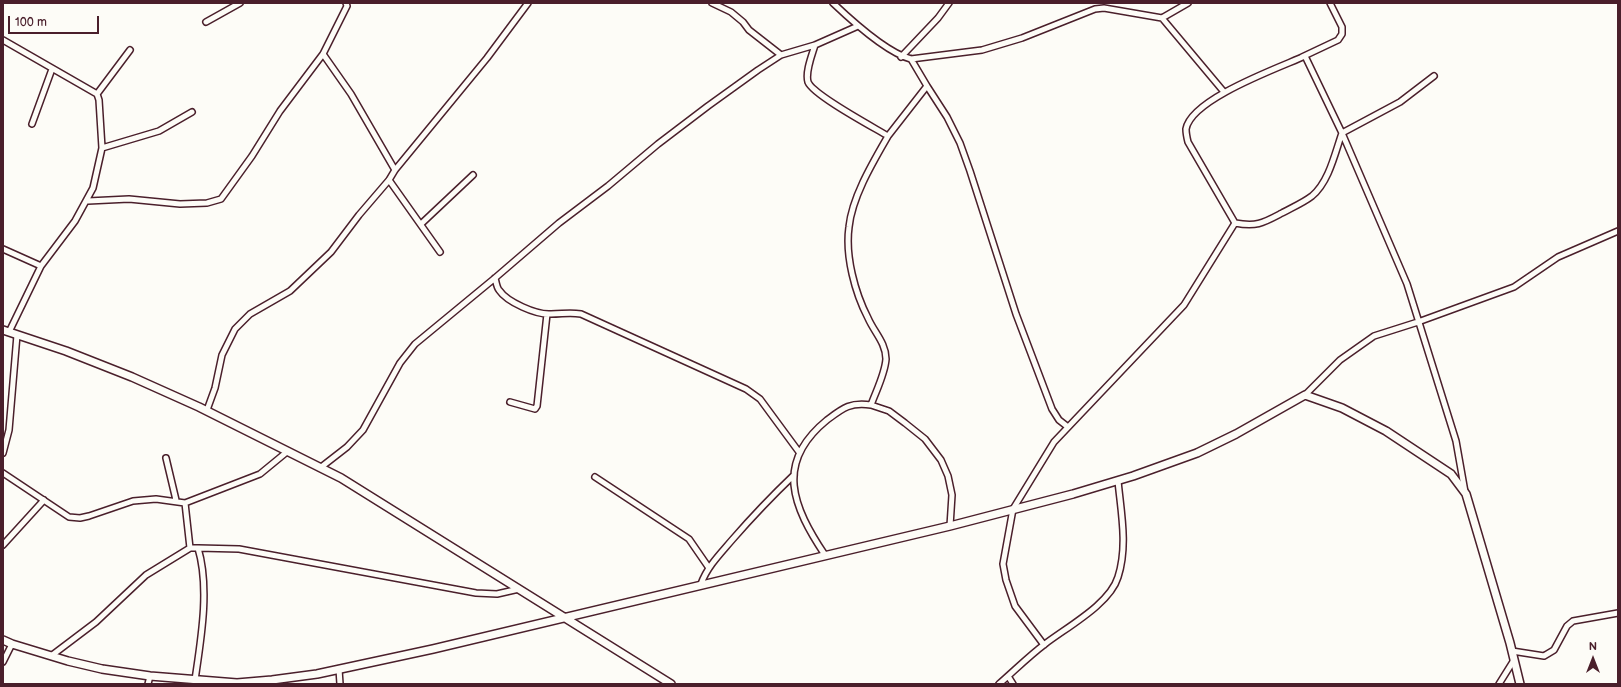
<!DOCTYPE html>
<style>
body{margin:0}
#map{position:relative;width:1621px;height:687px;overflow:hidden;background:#fdfcf7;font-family:"Balsamiq Sans",sans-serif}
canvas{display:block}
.frame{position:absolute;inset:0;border:4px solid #4a1f2b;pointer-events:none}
.north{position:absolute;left:1573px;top:639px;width:40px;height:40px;-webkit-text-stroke:3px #fdfcf7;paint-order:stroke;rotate:0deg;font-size:11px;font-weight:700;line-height:16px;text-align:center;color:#4a1f2b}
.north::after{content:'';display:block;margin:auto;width:14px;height:18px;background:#4a1f2b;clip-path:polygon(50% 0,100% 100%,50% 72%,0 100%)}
.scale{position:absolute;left:8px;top:16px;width:91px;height:18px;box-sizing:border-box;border:2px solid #4a1f2b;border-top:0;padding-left:5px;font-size:12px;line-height:14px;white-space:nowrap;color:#4a1f2b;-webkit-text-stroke:3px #fdfcf7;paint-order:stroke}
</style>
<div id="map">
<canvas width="1621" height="687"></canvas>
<div class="frame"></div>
<div class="north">N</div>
<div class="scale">100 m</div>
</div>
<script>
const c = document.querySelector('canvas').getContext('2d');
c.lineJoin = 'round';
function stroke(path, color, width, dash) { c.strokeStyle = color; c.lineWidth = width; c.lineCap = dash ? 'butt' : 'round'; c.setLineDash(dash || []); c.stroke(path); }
const street = new Path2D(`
 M712 3 731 12 743 22 749 30 781 55
 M833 3C852 21 887 53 911 59L982 50 1022 38 1095 9 1104 8 1162 18 1224 92
 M1162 18 1188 3
 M206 22 240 3
 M3 40 97 94 99 100 102 148 93 188 75 221 41 266 9 332
 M815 45C812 55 805 72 808 82 813 95 873 127 888 136L927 86 911 59
 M323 54 351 94 395 170
 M1305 56 1342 133C1335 153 1329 182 1312 196 1303 203 1291 208 1282 213 1263 223 1257 227 1235 223L1188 142C1187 138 1186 133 1186 129 1191 99 1278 68 1305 56Z
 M901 57 938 18 949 3
 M1302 57 1338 40 1342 34V27L1330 3
 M1434 76 1400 102 1342 133 1407 284 1456 441 1465 492
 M927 86 947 117 960 143 970 171 1016 314 1052 409 1059 420 1068 427
 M97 94 130 50
 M32 124 52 69
 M888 136C873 162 852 197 849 227 845 256 855 293 868 318 874 332 886 343 886 359 885 374 876 391 871 405L889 411 905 423 925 439 941 460 948 476 952 495 950 526
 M102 148 159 131 192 112
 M389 180 440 252
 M88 201 129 199 180 204 207 203 221 199 252 156 280 111 323 54 347 6 346 3
 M421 224 473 175
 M3 249 41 266
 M495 278C496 282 497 288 499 290 507 302 536 315 551 314 563 314 569 312 581 314L746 389 760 399 799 452
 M1305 395 1340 360 1374 336 1418 322 1514 287 1558 257 1618 231
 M510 402 535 409 537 406 547 314
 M207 410 215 388 222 355 235 329 250 314 290 291 331 252 359 215 389 180 395 170 487 58 528 3
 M3 453 9 430 17 335
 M166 458 176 500
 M320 468 347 447 363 430 400 363 415 344 495 278 559 223 608 186 658 144 708 106 758 70 781 55 815 45 858 26
 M3 473 69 517 80 518 89 516 133 501 156 499 185 503 260 474 288 451
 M595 477 689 539 709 568
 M3 545 44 500
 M190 548H198C210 588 201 639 195 680
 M198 548 239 549 476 593 497 594 519 589
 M825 555C793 507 774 463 827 420 843 408 850 402 871 405
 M701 584C707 567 720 554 732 540 752 517 772 496 794 475
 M1044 645 1015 606 1006 580 1003 564 1013 509 1054 442 1184 305 1235 223
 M1512 651 1544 656 1554 650 1567 626 1573 621 1618 613
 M51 656 96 622 146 575 190 548 185 503
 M3 662 12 644
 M339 669 340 684
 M1008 676 1013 684
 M148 684 150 676
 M999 684C1014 671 1029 656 1045 644 1067 627 1110 604 1118 577 1128 546 1121 512 1118 481
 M1499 684 1514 660`);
const secondary = new Path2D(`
 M3 330 66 351 132 377 199 407 341 478 671 684
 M3 640 12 644 68 661 102 669 150 676 237 683 272 680 317 674 433 649 950 526 1073 494 1133 476 1197 453 1236 434 1305 395 1342 408 1386 431 1451 474 1466 494 1510 643 1520 684`);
stroke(street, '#4a1f2b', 8);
stroke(secondary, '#4a1f2b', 10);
stroke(street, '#fdfcf7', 5);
stroke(secondary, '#fdfcf7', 7);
</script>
